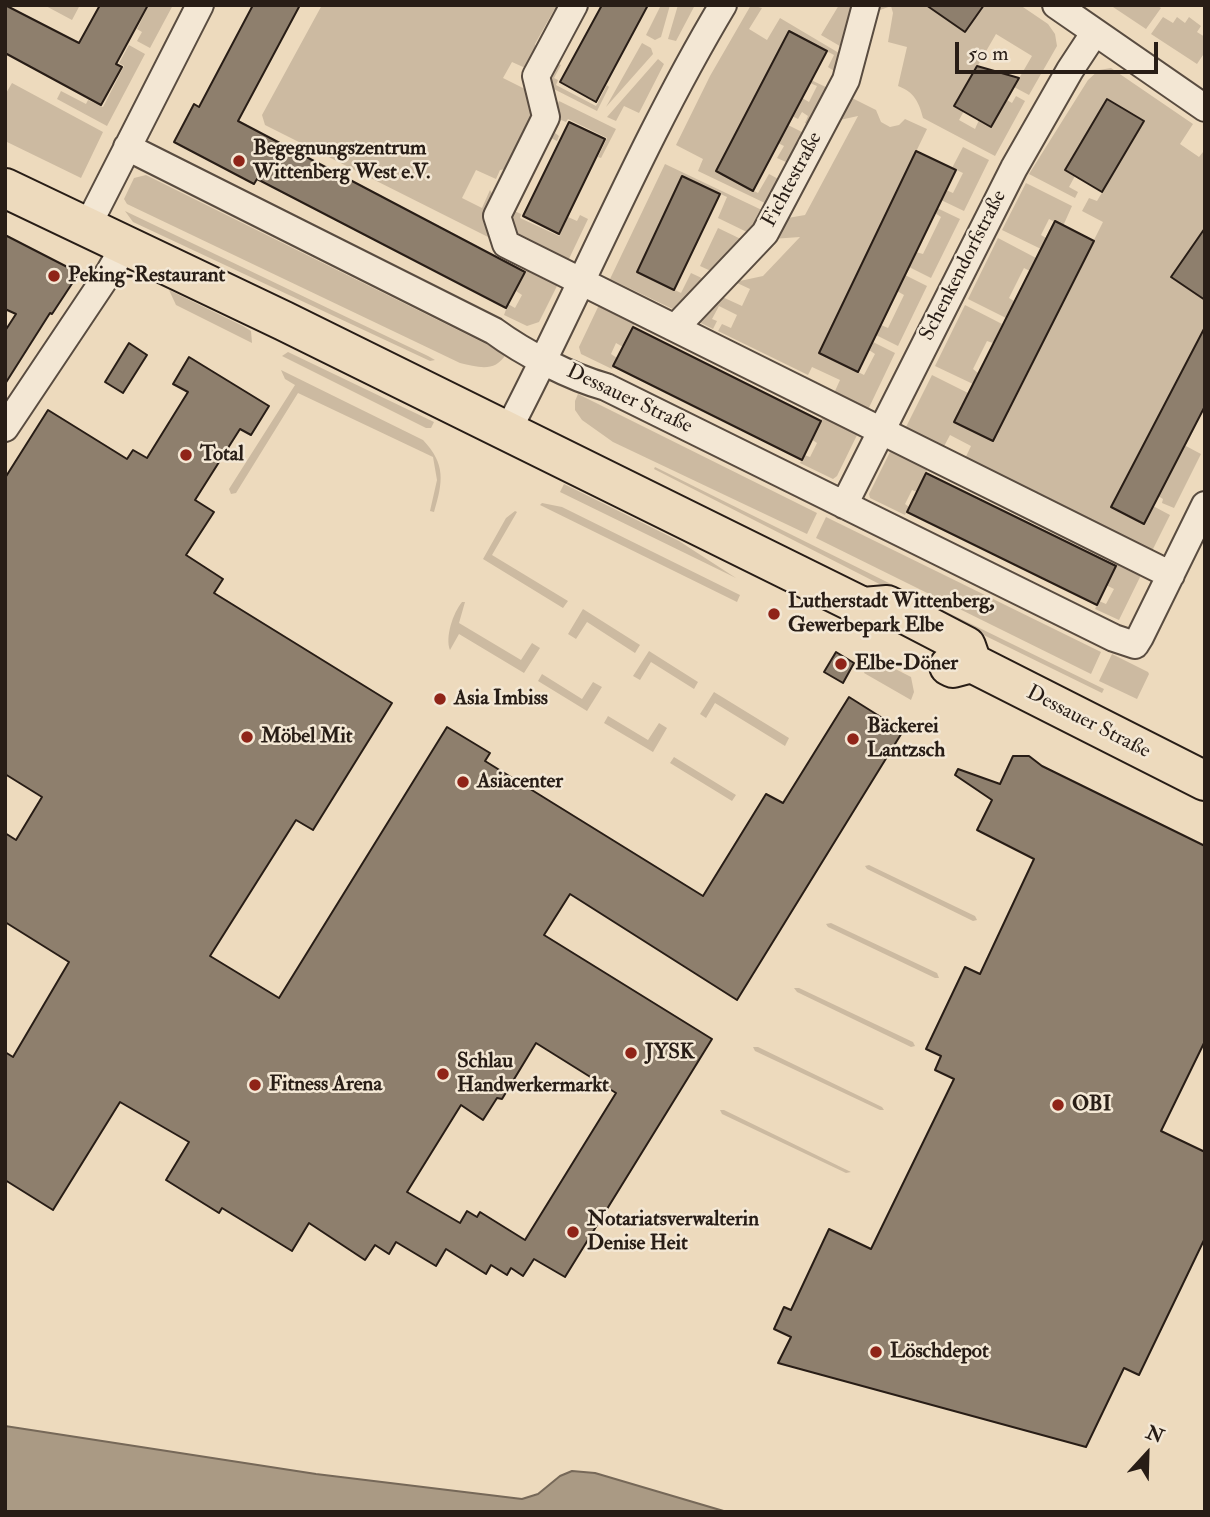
<!DOCTYPE html>
<meta charset="utf-8">
<style>
body{margin:0}
#map{position:relative;width:1210px;height:1517px;overflow:hidden;background:#eddabd;font-family:"IM FELL Double Pica",serif}
canvas{display:block}
.frame{position:absolute;inset:0;border:7px solid #281d16;pointer-events:none}
.north{position:absolute;left:1112px;top:1419px;width:70px;height:70px;-webkit-text-stroke:5px #f3e7d4;paint-order:stroke;rotate:22deg;font-size:19px;font-weight:700;line-height:28px;text-align:center;color:#281d16}
.north::after{content:'';display:block;margin:auto;width:24px;height:32px;background:#281d16;clip-path:polygon(50% 0,100% 100%,50% 72%,0 100%)}
.scale{position:absolute;left:955px;top:42px;width:203px;height:32px;box-sizing:border-box;border:4px solid #281d16;border-top:0;padding-left:9px;font-size:21px;line-height:24px;white-space:nowrap;color:#281d16;-webkit-text-stroke:5px #f3e7d4;paint-order:stroke}
</style>
<div id="map">
<canvas width="1210" height="1517"></canvas>
<div class="frame"></div>
<div class="north">N</div>
<div class="scale">50 m</div>
</div>
<script>
const c = document.querySelector('canvas').getContext('2d');
c.lineJoin = 'round';
function paint(path, color) { c.fillStyle = color; c.fill(path, 'evenodd'); }
function stroke(path, color, width, dash) { c.strokeStyle = color; c.lineWidth = width; c.lineCap = dash ? 'butt' : 'round'; c.setLineDash(dash || []); c.stroke(path); }
function write(font, color, halo, rows, align = 'center') {
  c.font = font + ' "IM FELL Double Pica",serif'; c.lineWidth = 5; c.setLineDash([]); c.textBaseline = 'middle'; c.strokeStyle = halo; c.fillStyle = color; for (const [text, x, y, turn = 0] of rows) {
    c.save(); c.translate(x, y); c.rotate((+turn || 0) * Math.PI / 180); c.textAlign = isNaN(turn) ? turn : align; if (halo) c.strokeText(text, 0, 0); c.fillText(text, 0, 0); c.restore();
  }
}
paint(new Path2D(`
 M44 5H80L72 20Z
 M149 5H173L150 48 137 41 142 32 137 29Z
 M322 5H568L554 10 535 44 538 55 532 71 512 62 503 78 533 93 537 118 513 168 500 170 496 179 476 170 462 198 482 208 490 190 496 200 498 242 265 125 262 115Z
 M661 5H670L661 37 655 40 646 35Z
 M678 5H695L676 41 668 39Z
 M751 5 762 8 749 29 767 40 780 18 844 56 836 81 831 79 834 71 828 67 834 55 789 31 716 171 758 193 769 174 782 181 769 205 698 171 703 159 676 145 710 76Z
 M839 5H858L845 49 821 35Z
 M874 5H926L965 32 984 5H1020L1048 24 1055 34 1057 46 1029 95 1014 87 1032 56 996 34 955 105 964 111 959 120 975 129 979 120 991 127 1007 100 1012 103 1016 96 1025 101 995 156 923 118C919 102 914 92 898 86L907 47 888 42 893 13 891 6 872 13Z
 M1110 5H1156L1161 8 1146 29Z
 M1163 17 1173 23 1177 17 1185 23 1189 17 1201 26 1197 32 1205 37V52L1197 64 1151 34Z
 M642 43 651 48 653 54 606 107Z
 M129 45 145 54 107 126 57 99 61 91 86 104 88 100 103 107 124 66 119 63Z
 M658 59 664 64 639 113 624 106 616 121 607 117Z
 M551 60 561 65 554 78 558 80 556 85 596 106 607 85 609 87 597 111 544 84Z
 M1111 68 1193 124 1180 144 1199 157 1203 152 1205 153V228L1171 277 1201 298 1205 293V328L1111 507 1144 524 1153 506 1170 515 1149 557 962 465 971 446 950 435 940 454 902 435 932 375 968 393 954 422 993 441 1103 222 1082 211 1089 198 1097 201 1144 121 1107 100 1065 170 1075 176 1069 187 1078 192 1075 198 1029 174 1088 80 1099 70Z
 M811 80 832 90 813 127 805 123 808 116 802 112 798 119 792 116 802 98 809 102 817 86 810 83Z
 M12 83 103 132 81 178 5 141V95Z
 M848 96 876 110 881 122 890 127 899 125 905 119 927 129 819 352 864 375 875 354 869 350 873 342 895 353 865 416 831 400 840 380 812 367 808 375 718 331 722 324 731 328 737 315 719 306 712 319 717 321 713 329 695 320 718 295 742 306 750 289 735 282 763 276 800 237 772 239 782 219 805 215 858 116 835 121Z
 M559 101 616 129 601 158 598 157 607 138 568 119 566 122 561 120 555 133 559 136 557 141 543 134Z
 M788 125 808 135 789 172 783 168 786 162 777 158 784 146 778 143Z
 M963 147 989 160 964 211 941 200 946 190 953 193 963 173 952 168Z
 M665 164 766 212 751 234 718 218 727 197 682 176 637 271 681 293 691 273 708 281 679 312 610 279Z
 M146 175 506 354C495 373 478 367 460 363L127 204 124 199 134 178Z
 M1026 183 1072 206 1063 226 1049 219 1041 235 1046 238 1041 249 1002 230Z
 M508 208 521 214 520 218 559 236 568 217 577 221 580 215 588 219 567 263 511 236Z
 M937 208 960 219 931 278 909 267 916 252 923 254 941 217 935 213Z
 M125 211 428 356 435 360 430 361 133 222Z
 M718 228 745 241 715 273 700 266Z
 M998 238 1036 258 1030 271 1024 268 1009 298 1014 301 1006 318 968 299Z
 M528 266 559 282 539 322 527 326 504 315 508 304 515 308 522 295 516 291Z
 M905 275 927 286 898 346 876 335 881 325 888 328 904 295 897 291Z
 M169 290 243 326 251 331 252 343 176 305Z
 M599 305 635 323 623 347 616 343 611 354 617 358 612 369 581 354 579 347Z
 M965 305 1002 324 993 343 987 341 973 369 978 373 973 384 935 366Z
 M288 352 434 422 431 428H426L282 356Z
 M281 370 423 440C446 464 443 482 434 512L430 511 437 480 433 457 298 393 236 493 231 494 229 489 295 385 285 379Z
 M578 394 817 513 807 534 613 442 582 420 575 410V401Z
 M823 416 858 433 837 476 833 479 800 463 804 455 810 457 817 443 811 439Z
 M1184 445 1201 454 1174 508 1162 503 1163 499 1158 496Z
 M891 450 928 469 917 492 912 490 905 504 909 507 905 515 870 498 869 494Z
 M655 467 897 587 895 592 654 469Z
 M564 484 679 541 736 578 560 492Z
 M542 503 562 507 740 595 737 602 540 505Z
 M515 511 517 512 492 555 568 601 563 608 483 559 506 518Z
 M826 517 1101 652 1091 674 816 538Z
 M1115 561 1142 573 1119 620 1095 609 1099 601 1106 604 1114 589 1106 585 1116 567 1113 565Z
 M910 594 1104 689 1102 693 908 598Z
 M462 602H465L459 623 521 660 532 643 540 648 524 673 459 634 450 650C445 637 453 613 462 602Z
 M583 609 640 645 635 653 587 622 576 639 568 634Z
 M649 651 698 682 694 689 651 662 640 680 633 676Z
 M1112 654 1148 672 1149 674 1137 699 1099 681Z
 M872 657 911 677 914 692 911 700 864 673Z
 M542 674 582 699 593 682 602 687 587 711 538 681Z
 M714 692 789 738 785 746 715 703 706 718 700 714Z
 M608 716 648 740 659 723 667 728 653 752 604 723Z
 M674 757 736 795 732 801 670 763Z
 M869 865 975 916 977 920 973 921 867 869 865 866Z
 M831 923 937 973 939 978H935L828 927 826 924Z
 M794 988H799L913 1042 915 1046 911 1047 797 992Z
 M753 1047H758L882 1107 884 1110H880L755 1051Z
 M720 1110H724L851 1172 846 1173 722 1114Z`), '#ccbaa1');
const water = new Path2D(`
 M5 1426 316 1474 522 1499 538 1494 560 1476 572 1471 595 1473 727 1512H5Z`);
paint(water, '#aa9a84');
stroke(water, '#766858', 2);
const building = new Path2D(`
 M5 5 79 43 100 5H148L116 64 122 67 101 105 5 53Z
 M253 5H300L238 121 525 272 506 308 257 179 254 184 174 142 194 104 199 107Z
 M602 5H648L596 102 560 82Z
 M926 5H984L965 32Z
 M789 31 827 51 753 191 716 171Z
 M977 66 1019 78 991 127 954 106Z
 M1107 99 1144 121 1102 192 1065 170Z
 M569 122 605 139 559 234 523 216Z
 M916 151 956 170 858 372 819 353Z
 M682 176 720 194 674 290 637 272Z
 M1055 221 1094 241 993 441 954 422Z
 M1205 228V300L1171 277Z
 M5 235 79 273 52 314 50 313 5 384V331L16 314 5 309Z
 M633 327 821 421 802 460 613 366Z
 M1205 327V406L1144 524 1111 507Z
 M129 343 147 355 123 393 105 382Z
 M189 357 269 406 251 435 240 429 195 500 214 512 186 555 223 579 214 593 392 703 313 830 296 820 210 956 279 998 447 727 490 753 485 761 703 896 766 794 783 803 849 697 903 731 737 1000 570 894 544 935 712 1039 565 1277 534 1259 523 1276 511 1268 507 1275 491 1265 486 1274 446 1249 436 1266 396 1242 389 1254 375 1245 365 1260 309 1223 292 1251 222 1208 219 1213 166 1180 189 1142 120 1102 53 1210 5 1180V1052L13 1057 69 962 5 922V833L16 840 42 797 5 774V478L48 410 127 459 133 450 147 458 188 392 173 384ZM536 1043 616 1093 525 1240 480 1212 477 1217 467 1211 460 1223 407 1192 461 1105 483 1120 497 1098 502 1099Z
 M926 473 1116 566 1097 605 907 512Z
 M836 652 854 663 843 683 824 672Z
 M1013 756H1029L1042 766 1205 846V1041L1161 1131 1205 1152V1238L1139 1375 1124 1368 1086 1447 778 1363 791 1337 774 1329 784 1307 791 1310 829 1229 871 1249 954 1079 935 1070 941 1056 926 1049 965 967 980 974 1034 859 977 830 992 800 955 775 958 769 1000 784Z`);
paint(building, '#8e7f6d');
stroke(building, '#281d16', 2);
const minor = new Path2D(`
 M574 5 536 76 546 117 497 216 506 244 1171 575
 M1056 5 1205 108
 M127 147 494 331C524 353 570 377 606 387L1114 638 1135 645 1140 637 1205 505
 M87 227 200 5
 M675 328 765 233 846 80 866 5
 M5 428 110 271 125 245
 M507 432C581 291 641 142 723 5
 M844 505 1014 168 1070 70 1095 32`);
const primary = new Path2D(`
 M5 188 284 321 863 607 887 605 895 609 966 646 972 663
 M949 666 953 668 972 663 1205 781`);
stroke(minor, '#594c40', 30);
stroke(primary, '#281d16', 42);
stroke(minor, '#f3e7d4', 26);
stroke(primary, '#eddabd', 38);
for (const [x, y, r, color] of [
 [239,161,7,"#8f2418"],
 [54,276,7,"#8f2418"],
 [186,455,7,"#8f2418"],
 [774,614,7,"#8f2418"],
 [841,664,7,"#8f2418"],
 [440,699,7,"#8f2418"],
 [247,737,7,"#8f2418"],
 [853,739,7,"#8f2418"],
 [463,782,7,"#8f2418"],
 [631,1053,7,"#8f2418"],
 [443,1074,7,"#8f2418"],
 [255,1085,7,"#8f2418"],
 [1058,1105,7,"#8f2418"],
 [573,1232,7,"#8f2418"],
 [876,1352,7,"#8f2418"]
]) { const dot = new Path2D(); dot.arc(x, y, r, 0, 2 * Math.PI); c.fillStyle = color; c.fill(dot); stroke(dot, '#f3e7d4', 2.5); }
write('bold 21px', '#281d16', '#f3e7d4', [
 ["Begegnungszentrum",253,149],
 ["Wittenberg West e.V.",253,173],
 ["Peking-Restaurant",68,276],
 ["Total",200,455],
 ["Lutherstadt Wittenberg,",788,602],
 ["Gewerbepark Elbe",788,626],
 ["Elbe-Döner",855,664],
 ["Asia Imbiss",454,699],
 ["Bäckerei",867,727],
 ["Lantzsch",867,751],
 ["Möbel Mit",261,737],
 ["Asiacenter",477,782],
 ["JYSK",645,1053],
 ["Schlau",457,1062],
 ["Handwerkermarkt",457,1086],
 ["Fitness Arena",269,1085],
 ["OBI",1072,1105],
 ["Notariatsverwalterin",587,1220],
 ["Denise Heit",587,1244],
 ["Löschdepot",890,1352]
], 'left');
write('21px', '#281d16', '#f3e7d4', [
 ["Fichtestraße",793,180,-62],
 ["Schenkendorfstraße",964,266,-63],
 ["Dessauer Straße",629,400,25],
 ["Dessauer Straße",1088,723,27]
]);
</script>
